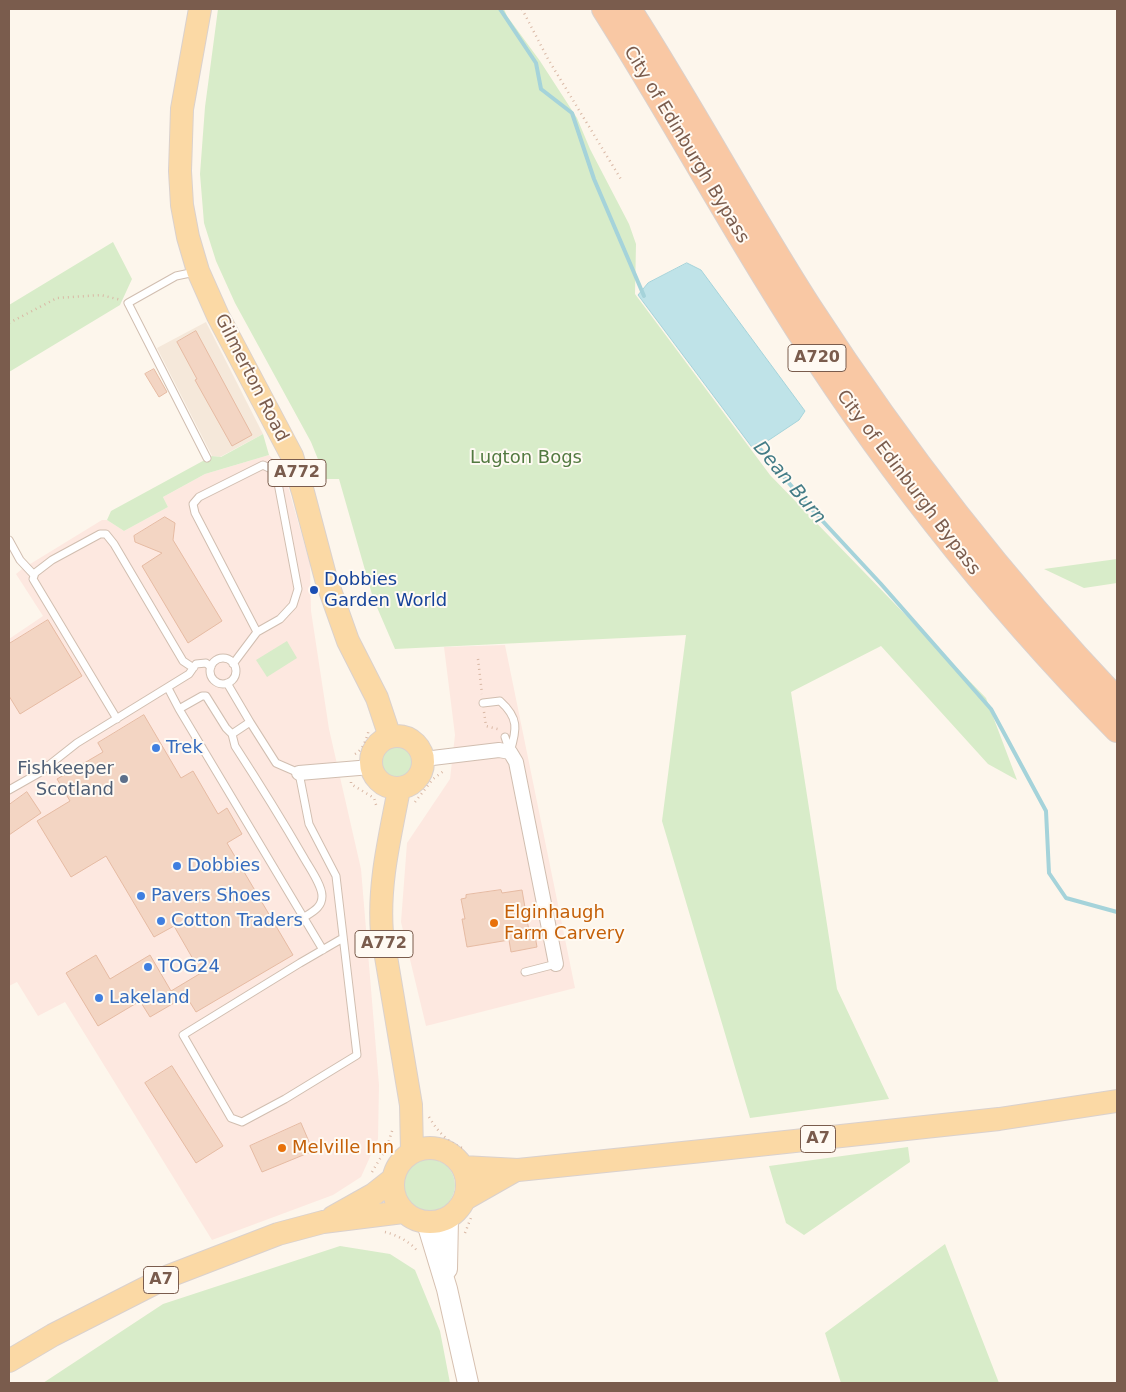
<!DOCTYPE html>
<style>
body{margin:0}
#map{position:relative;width:1126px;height:1392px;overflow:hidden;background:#fdf6ec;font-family:"DejaVu Sans",sans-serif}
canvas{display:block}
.frame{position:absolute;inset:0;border:10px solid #7a5c4d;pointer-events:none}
</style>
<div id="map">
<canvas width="1126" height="1392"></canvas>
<div class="frame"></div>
</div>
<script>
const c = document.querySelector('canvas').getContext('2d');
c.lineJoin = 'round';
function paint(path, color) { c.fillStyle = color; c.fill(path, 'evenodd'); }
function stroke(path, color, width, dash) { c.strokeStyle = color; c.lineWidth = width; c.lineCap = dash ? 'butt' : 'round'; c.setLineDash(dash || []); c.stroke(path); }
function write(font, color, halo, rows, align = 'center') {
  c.font = font + ' "DejaVu Sans",sans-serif'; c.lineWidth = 4; c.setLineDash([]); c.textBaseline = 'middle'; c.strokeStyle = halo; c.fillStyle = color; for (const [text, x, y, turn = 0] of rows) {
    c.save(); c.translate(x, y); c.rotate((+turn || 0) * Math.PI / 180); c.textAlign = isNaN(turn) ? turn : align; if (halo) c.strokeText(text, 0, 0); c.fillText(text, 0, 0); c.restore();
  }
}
paint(new Path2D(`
 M206 322 263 434 220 457 212 456 157 348Z`), '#f5e8da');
paint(new Path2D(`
 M269 455 283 469 310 564 311 611 329 729 361 869 379 1085 378 1139 361 1177 333 1195 212 1240 65 1002 38 1016 17 982 9 986V639L43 616 16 574 22 569 102 520H107L124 531 168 507 163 497 205 474Z
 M505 645 575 988 426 1026 401 922 407 843 450 779 455 735 444 647Z`), '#fde8e0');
paint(new Path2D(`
 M218 9H504L507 16 540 61 577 118 590 149 629 224 636 244 635 294 770 475 986 698 1017 780 988 764 881 646 791 692 837 989 889 1099 750 1118 662 821 686 635 395 649 373 598 339 479H326L311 442 235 303 216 261 204 223 200 174 205 107Z
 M113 242 132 279 120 305 9 372V305Z
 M263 434 269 455 205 474 163 497 168 507 124 531 107 520 111 511 212 456 221 457Z
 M1117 559V583L1084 588 1044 569Z
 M287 641 297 658 267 677 256 660Z
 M379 763a18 18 0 1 1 36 0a18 18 0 1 1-36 0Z
 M908 1147 910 1162 804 1235 786 1223 769 1166Z
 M403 1185a26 26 0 1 1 52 0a26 26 0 1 1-52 0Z
 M945 1244 999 1383H841L825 1333Z
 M340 1246 390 1254 415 1270 440 1331 450 1383H43L163 1304Z`), '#d8ecc9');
const water = new Path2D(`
 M687 263 701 270 805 411 799 420 754 450 638 295 648 283Z`);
paint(water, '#bfe3e8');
stroke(water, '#a5d3da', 1);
stroke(new Path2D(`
 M500 9 536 63 541 89 572 113 594 179 644 296
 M757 445 804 501 881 584 991 709 1046 811 1049 873 1066 898 1117 912`), '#a5d3da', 4);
const building = new Path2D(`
 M196 331 252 435 232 446 195 380 197 379 177 342Z
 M154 369 167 392 159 397 145 374Z
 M165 517 175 523 173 540 222 621 188 643 142 566 162 553 135 542 134 536Z
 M48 620 82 676 20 714 9 696V644Z
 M144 715 181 778 193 771 218 814 227 808 242 834 227 843 293 955 196 1012 186 996 150 1017 140 1001 98 1026 66 973 96 955 110 979 150 955 171 991 201 973 174 926 154 937 106 856 71 877 37 821 70 801 57 779 103 752 98 743Z
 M27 792 41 813 9 835V805Z
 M501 890 502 893 522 890 529 931 534 930 537 947 511 952 509 940 467 947 462 919H465L461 899 466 898V895Z
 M172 1066 223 1146 196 1163 145 1083Z
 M301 1123 313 1151 262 1172 250 1146Z`);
paint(building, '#f3d5c3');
stroke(building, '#e6bba3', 1);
const service = new Path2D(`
 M195 272 176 276 128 303 207 458
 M9 540 20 560 34 575
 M210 671a13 13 0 1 1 26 0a13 13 0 1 1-26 0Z
 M233 664 257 632 280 619 293 605 298 589 278 483 273 470 263 465 199 497 193 504 195 513 257 632
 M227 683 250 722
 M168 688 179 709 323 950
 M483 703 500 701C519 718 517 729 510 752
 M179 709 202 696H206L226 728 232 734
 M117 719 33 579 35 573 52 560 100 534H106L114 544 183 661 192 667H194
 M505 737 510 752
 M9 790 39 773 77 743 189 674 196 664 206 663 211 667
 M303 918C312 912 322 908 322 896 322 885 309 867 304 858 282 820 259 783 235 746L232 734 250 722 276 763 299 773 309 824 336 876 357 1055 285 1099 242 1122 231 1118 183 1035 300 963 343 938
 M525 972 556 964`);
const minor = new Path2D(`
 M424 759 499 750 510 752 516 762 556 964
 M299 773 371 767`);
const secondary = new Path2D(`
 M427 1223 447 1289 468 1383
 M447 1269 448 1218`);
const primary = new Path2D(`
 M200 9 182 109 180 171 182 205 188 237 198 271 218 316 292 456 303 492 326 579 348 641 377 698 390 737
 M371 762a26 26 0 1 1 52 0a26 26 0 1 1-52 0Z
 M399 789C390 837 378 884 382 933L411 1105 412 1152
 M393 1185a37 37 0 1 1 74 0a37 37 0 1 1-74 0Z
 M463 1167 518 1170 702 1151 999 1119 1117 1101
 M465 1199 516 1170
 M333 1217 374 1194 393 1179
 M9 1361 53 1335 169 1276 278 1234 323 1222 403 1212`);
const trunk = new Path2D(`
 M604 9C665 105 720 206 781 303 877 458 990 600 1117 730
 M629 9C692 107 747 210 810 308 902 450 1000 577 1117 700`);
stroke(service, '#d1beb0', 9);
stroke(minor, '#d1beb0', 16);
stroke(secondary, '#d6c0b0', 22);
stroke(primary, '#dad1cd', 24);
stroke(trunk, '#dad1cd', 26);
stroke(new Path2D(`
 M522 9 548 59 622 181
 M9 323 57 298 101 295 121 300
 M478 659 482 694
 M484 712 486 726 501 730
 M405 728 422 742 429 746
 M355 754C363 750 367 738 369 729
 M351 782V784L374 798 377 808
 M415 802 433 779 445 770
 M429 1117C438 1132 448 1143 465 1149
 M372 1172 387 1147 393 1128
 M385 1232C397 1235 411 1242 418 1252
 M465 1233 472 1215`), '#d9b8a5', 2.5, [1, 4]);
stroke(service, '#fff', 7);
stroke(minor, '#fff', 14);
stroke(secondary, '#fff', 20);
stroke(primary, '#fbd9a5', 22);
stroke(trunk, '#f9c8a4', 24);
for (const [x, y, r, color] of [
 [314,590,5,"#1a4fb4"],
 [156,748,5,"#3f7fe0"],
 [124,779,5,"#5c6f8a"],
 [177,866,5,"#3f7fe0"],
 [141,896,5,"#3f7fe0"],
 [161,921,5,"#3f7fe0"],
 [494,923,5,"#e8710a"],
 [148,967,5,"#3f7fe0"],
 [99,998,5,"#3f7fe0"],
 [282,1148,5,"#e8710a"]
]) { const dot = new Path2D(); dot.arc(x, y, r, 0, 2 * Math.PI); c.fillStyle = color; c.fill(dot); stroke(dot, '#fffaf3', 2); }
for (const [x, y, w] of [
 [817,358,58],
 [297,473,58],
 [384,944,58],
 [818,1139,35],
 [161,1280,35]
]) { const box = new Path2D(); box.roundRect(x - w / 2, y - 13.5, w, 27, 4); c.fillStyle = '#fffaf3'; c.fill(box); stroke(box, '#7a5c4d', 1); }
write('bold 16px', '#7a5c4d', null, [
 ["A720",817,358],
 ["A772",297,473],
 ["A772",384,944],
 ["A7",818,1139],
 ["A7",161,1280]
]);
write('18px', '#7a5c4d', '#fffaf3', [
 ["City of Edinburgh Bypass",686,145,59],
 ["Gilmerton Road",251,378,63],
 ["City of Edinburgh Bypass",908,483,53]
]);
write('18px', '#537a41', '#fffaf3', [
 ["Lugton Bogs",526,458]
]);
write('18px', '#164399', '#fffaf3', [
 ["Dobbies",324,580],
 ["Garden World",324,601]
], 'left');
write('18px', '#366cbe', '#fffaf3', [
 ["Trek",166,748],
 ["Dobbies",187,866],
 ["Pavers Shoes",151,896],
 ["Cotton Traders",171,921],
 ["TOG24",158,967],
 ["Lakeland",109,998]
], 'left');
write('18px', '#4e5e75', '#fffaf3', [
 ["Fishkeeper",114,769],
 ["Scotland",114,790]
], 'right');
write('18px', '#c56008', '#fffaf3', [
 ["Elginhaugh",504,913],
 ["Farm Carvery",504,934],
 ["Melville Inn",292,1148]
], 'left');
write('italic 19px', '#437c86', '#fffaf3', [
 ["Dean Burn",789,483,50]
]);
</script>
